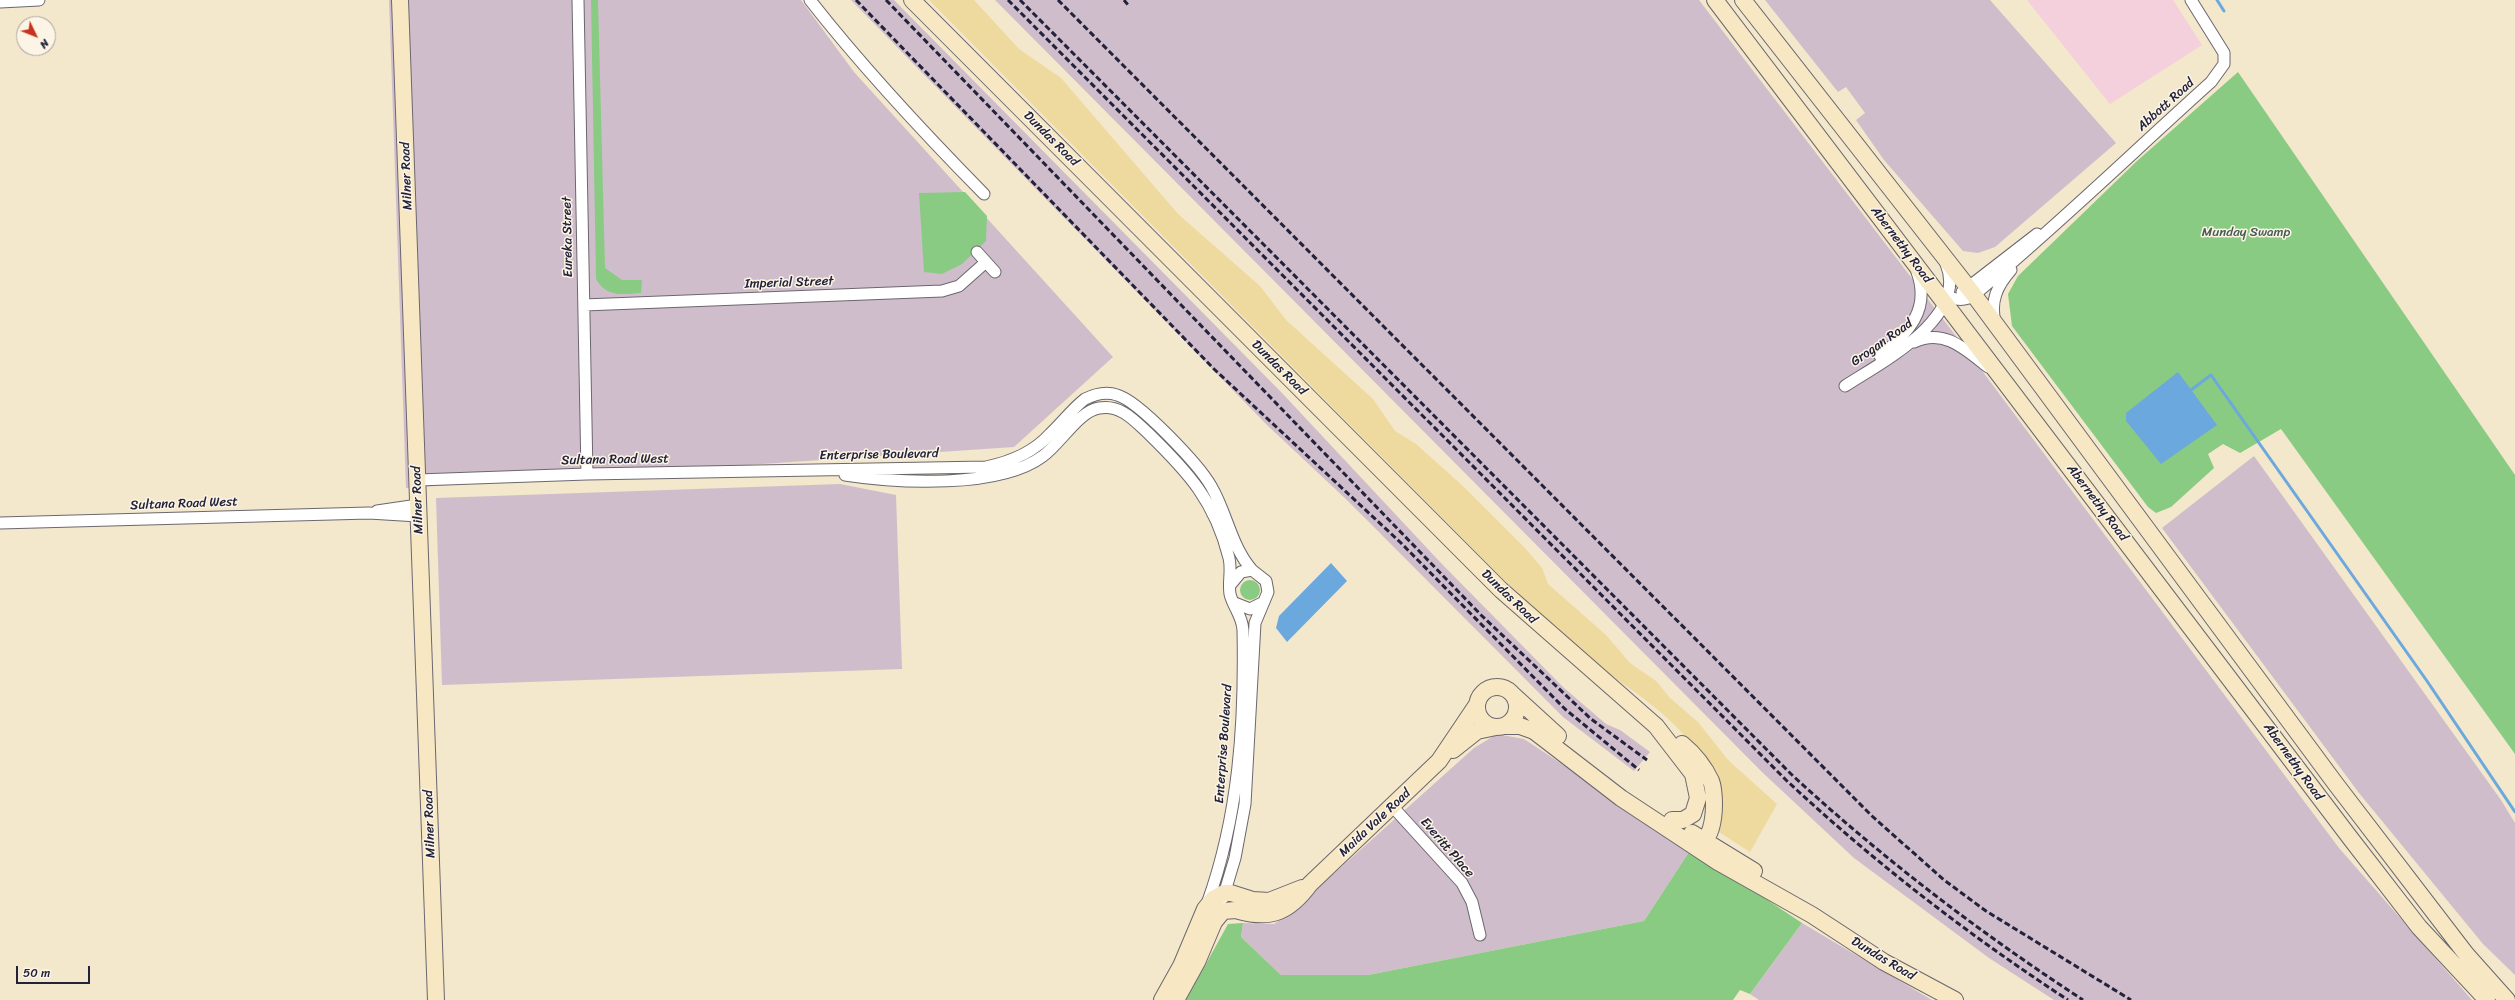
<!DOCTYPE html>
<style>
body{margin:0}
#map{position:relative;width:2515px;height:1000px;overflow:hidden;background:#f3e7cc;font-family:Sriracha,sans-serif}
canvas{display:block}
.north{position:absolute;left:16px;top:16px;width:40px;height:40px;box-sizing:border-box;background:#fcf5e5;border:1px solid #a5a1a1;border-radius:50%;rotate:133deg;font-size:11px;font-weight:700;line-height:16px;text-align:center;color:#22223b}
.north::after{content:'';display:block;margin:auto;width:14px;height:18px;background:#c8321e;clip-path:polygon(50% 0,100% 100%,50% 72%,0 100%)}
.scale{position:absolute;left:16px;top:966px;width:74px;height:18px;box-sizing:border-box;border:2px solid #22223b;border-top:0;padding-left:5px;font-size:12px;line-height:14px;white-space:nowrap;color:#22223b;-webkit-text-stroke:3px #fcf5e5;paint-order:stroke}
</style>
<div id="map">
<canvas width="2515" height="1000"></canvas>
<div class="north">N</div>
<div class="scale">50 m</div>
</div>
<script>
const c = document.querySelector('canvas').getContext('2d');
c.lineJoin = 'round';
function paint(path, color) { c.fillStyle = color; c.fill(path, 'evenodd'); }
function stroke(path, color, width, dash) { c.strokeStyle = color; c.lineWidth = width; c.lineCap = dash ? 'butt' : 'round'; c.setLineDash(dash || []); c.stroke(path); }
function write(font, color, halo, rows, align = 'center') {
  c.font = font + ' Sriracha,sans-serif'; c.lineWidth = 3; c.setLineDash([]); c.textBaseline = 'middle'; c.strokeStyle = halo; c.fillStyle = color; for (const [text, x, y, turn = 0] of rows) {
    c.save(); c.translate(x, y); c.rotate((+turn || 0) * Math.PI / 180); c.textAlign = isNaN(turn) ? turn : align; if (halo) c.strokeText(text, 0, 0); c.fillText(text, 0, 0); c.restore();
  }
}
paint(new Path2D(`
 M2027 0H2173L2202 45 2110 104Z`), '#f4cfdc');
paint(new Path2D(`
 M389 0H801L854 72 1113 357 1014 447 406 488Z
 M851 0H894L1282 393 1441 563 1563 687 1606 724 1620 730 1650 752 1634 771 1563 717 1348 501 1267 425Z
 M995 0H1699L1959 340 2339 848 2472 1000H2054L1989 958 1854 858 1763 773Z
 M1765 0H1990L2116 143 1995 247 1978 253 1963 251 1884 160 1856 120 1865 113 1846 87 1838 92Z
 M2254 456 2501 800 2515 823V975L2483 944 2359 793 2162 528Z
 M840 484 896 495 902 669 442 685 436 498Z
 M1497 734 1524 739 1691 849 1644 921 1368 975H1281L1241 937 1243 923 1274 924 1290 913 1474 748Z
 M1802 923 1932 1000H1759L1750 994Z`), '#d0bdcc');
paint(new Path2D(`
 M591 0H598L605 268 622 280H642L641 293C622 294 607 298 596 279Z
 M2238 72 2515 475V754L2281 429 2240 453 2223 444 2208 454 2214 468 2171 507 2156 513 2148 507 2012 326 2008 294 2018 276 2137 161Z
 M965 192 987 216 986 241 962 264 942 274 924 272 919 193Z
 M1240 590a10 10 0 1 1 20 0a10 10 0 1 1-20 0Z
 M1691 849 1802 923 1750 994 1740 990 1733 1000H1186L1228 924 1243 923 1241 937 1281 975H1368L1644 921Z`), '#89cb83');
paint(new Path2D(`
 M929 0H974L1019 49 1061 78 1178 214 1260 286 1286 320 1373 399 1395 431 1416 444 1464 487 1525 548 1542 568 1548 584 1606 635 1630 663 1656 681 1670 698 1698 722 1728 760 1777 804 1750 852 1705 823C1709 799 1706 773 1695 752 1676 715 1624 687 1593 661 1562 636 1534 608 1505 581Z`), '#eeda9e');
paint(new Path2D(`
 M2178 372 2217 425 2161 464 2126 421V413Z
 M1331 563 1347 581 1287 642 1276 628 1279 616Z`), '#6ba8dd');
stroke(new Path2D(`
 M2217 0 2224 11
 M2191 390 2211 375 2427 681 2515 812`), '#6ba8dd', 3);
const street = new Path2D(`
 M578 0 587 474
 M810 0C864 69 923 132 984 194
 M0 2 39 0
 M977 252 986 262
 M1938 291C1949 299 1963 303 1974 295 2056 227 2132 153 2211 82L2224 64V53L2191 0
 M1962 292 2037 234
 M584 305 942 291 959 286 986 262 995 272
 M1995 322C1990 301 1997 286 2011 270
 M1914 342C1944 328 1965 349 1988 367
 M1880 356C1908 333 1931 310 1917 272
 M1845 386C1880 363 1969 318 1946 264
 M845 475C897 483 999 489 1043 456 1060 444 1079 411 1099 408 1120 404 1134 420 1148 433 1188 472 1215 501 1229 558 1232 570 1228 582 1230 594 1233 607 1242 615 1243 630 1245 724 1239 815 1207 904
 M418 480 587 474 986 467C1010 462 1033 453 1050 434 1062 423 1072 409 1085 399 1095 394 1106 391 1117 395 1139 401 1199 465 1211 486 1227 513 1231 546 1252 570
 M377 511 418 505
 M0 523 369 513 418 516
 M1235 603 1250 609 1264 602
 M1392 806 1462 883 1472 902 1480 935
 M1223 898 1235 858 1245 804 1255 623 1268 592 1266 581 1252 570 1241 572 1231 584`);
const secondary = new Path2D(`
 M400 0 436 1000
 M912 0 1501 590 1656 726 1693 774 1698 798 1693 814 1683 820H1672
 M1715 0 2351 839 2419 927 2487 1000
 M1743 0 1974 295 2335 783 2466 954 2507 1000
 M1477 707a20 20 0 1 1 40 0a20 20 0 1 1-40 0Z
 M1512 694 1558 736
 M1503 726H1520L1534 731 1621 798 1718 862 1812 915 1884 962 1955 1000
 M1682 744C1694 754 1704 766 1711 781 1716 793 1717 846 1695 843
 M1453 750 1477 731 1496 727
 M1692 833 1754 871
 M1239 911C1272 920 1290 911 1310 884L1439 761 1476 706
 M1162 1000 1181 966 1205 909 1213 899 1224 893H1231L1253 900 1269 901 1302 888
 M1176 1000 1197 962 1214 922 1223 911 1236 910`);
stroke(street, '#6b676e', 13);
stroke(secondary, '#6b676e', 18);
stroke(street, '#fff', 11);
stroke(secondary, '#f7e8c3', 16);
stroke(new Path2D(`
 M856 0 1214 369 1400 542 1565 709 1639 770
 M886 0 1481 615 1591 719 1647 760
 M1008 0 1786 780C1874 862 1967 934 2068 1000
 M1020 0 1791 774C1882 858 1979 932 2083 1000
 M1058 0 1872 816 1944 880 1986 911 2131 1000
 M1124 0 1128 5`), '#22223b', 3, [6, 3]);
write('13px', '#22223b', '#fcf5e5', [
 ["Abbott Road",2166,105,-42],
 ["Dundas Road",1051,139,45],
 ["Milner Road",407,176,-92],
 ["Eureka Street",568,237,-91],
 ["Abernethy Road",1901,245,53],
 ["Imperial Street",789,283,-2],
 ["Grogan Road",1882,343,-35],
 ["Dundas Road",1279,368,45],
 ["Enterprise Boulevard",879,455,-1],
 ["Sultana Road West",615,460,-1],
 ["Milner Road",418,500,-92],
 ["Abernethy Road",2097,503,53],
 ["Sultana Road West",184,504,-2],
 ["Dundas Road",1509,597,44],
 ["Enterprise Boulevard",1224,744,-86],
 ["Abernethy Road",2293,762,54],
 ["Maida Vale Road",1375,823,-43],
 ["Milner Road",430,824,-92],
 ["Everitt Place",1447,848,49],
 ["Dundas Road",1883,959,31]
]);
write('13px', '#465d54', '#fcf5e5', [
 ["Munday Swamp",2246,233]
]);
</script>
